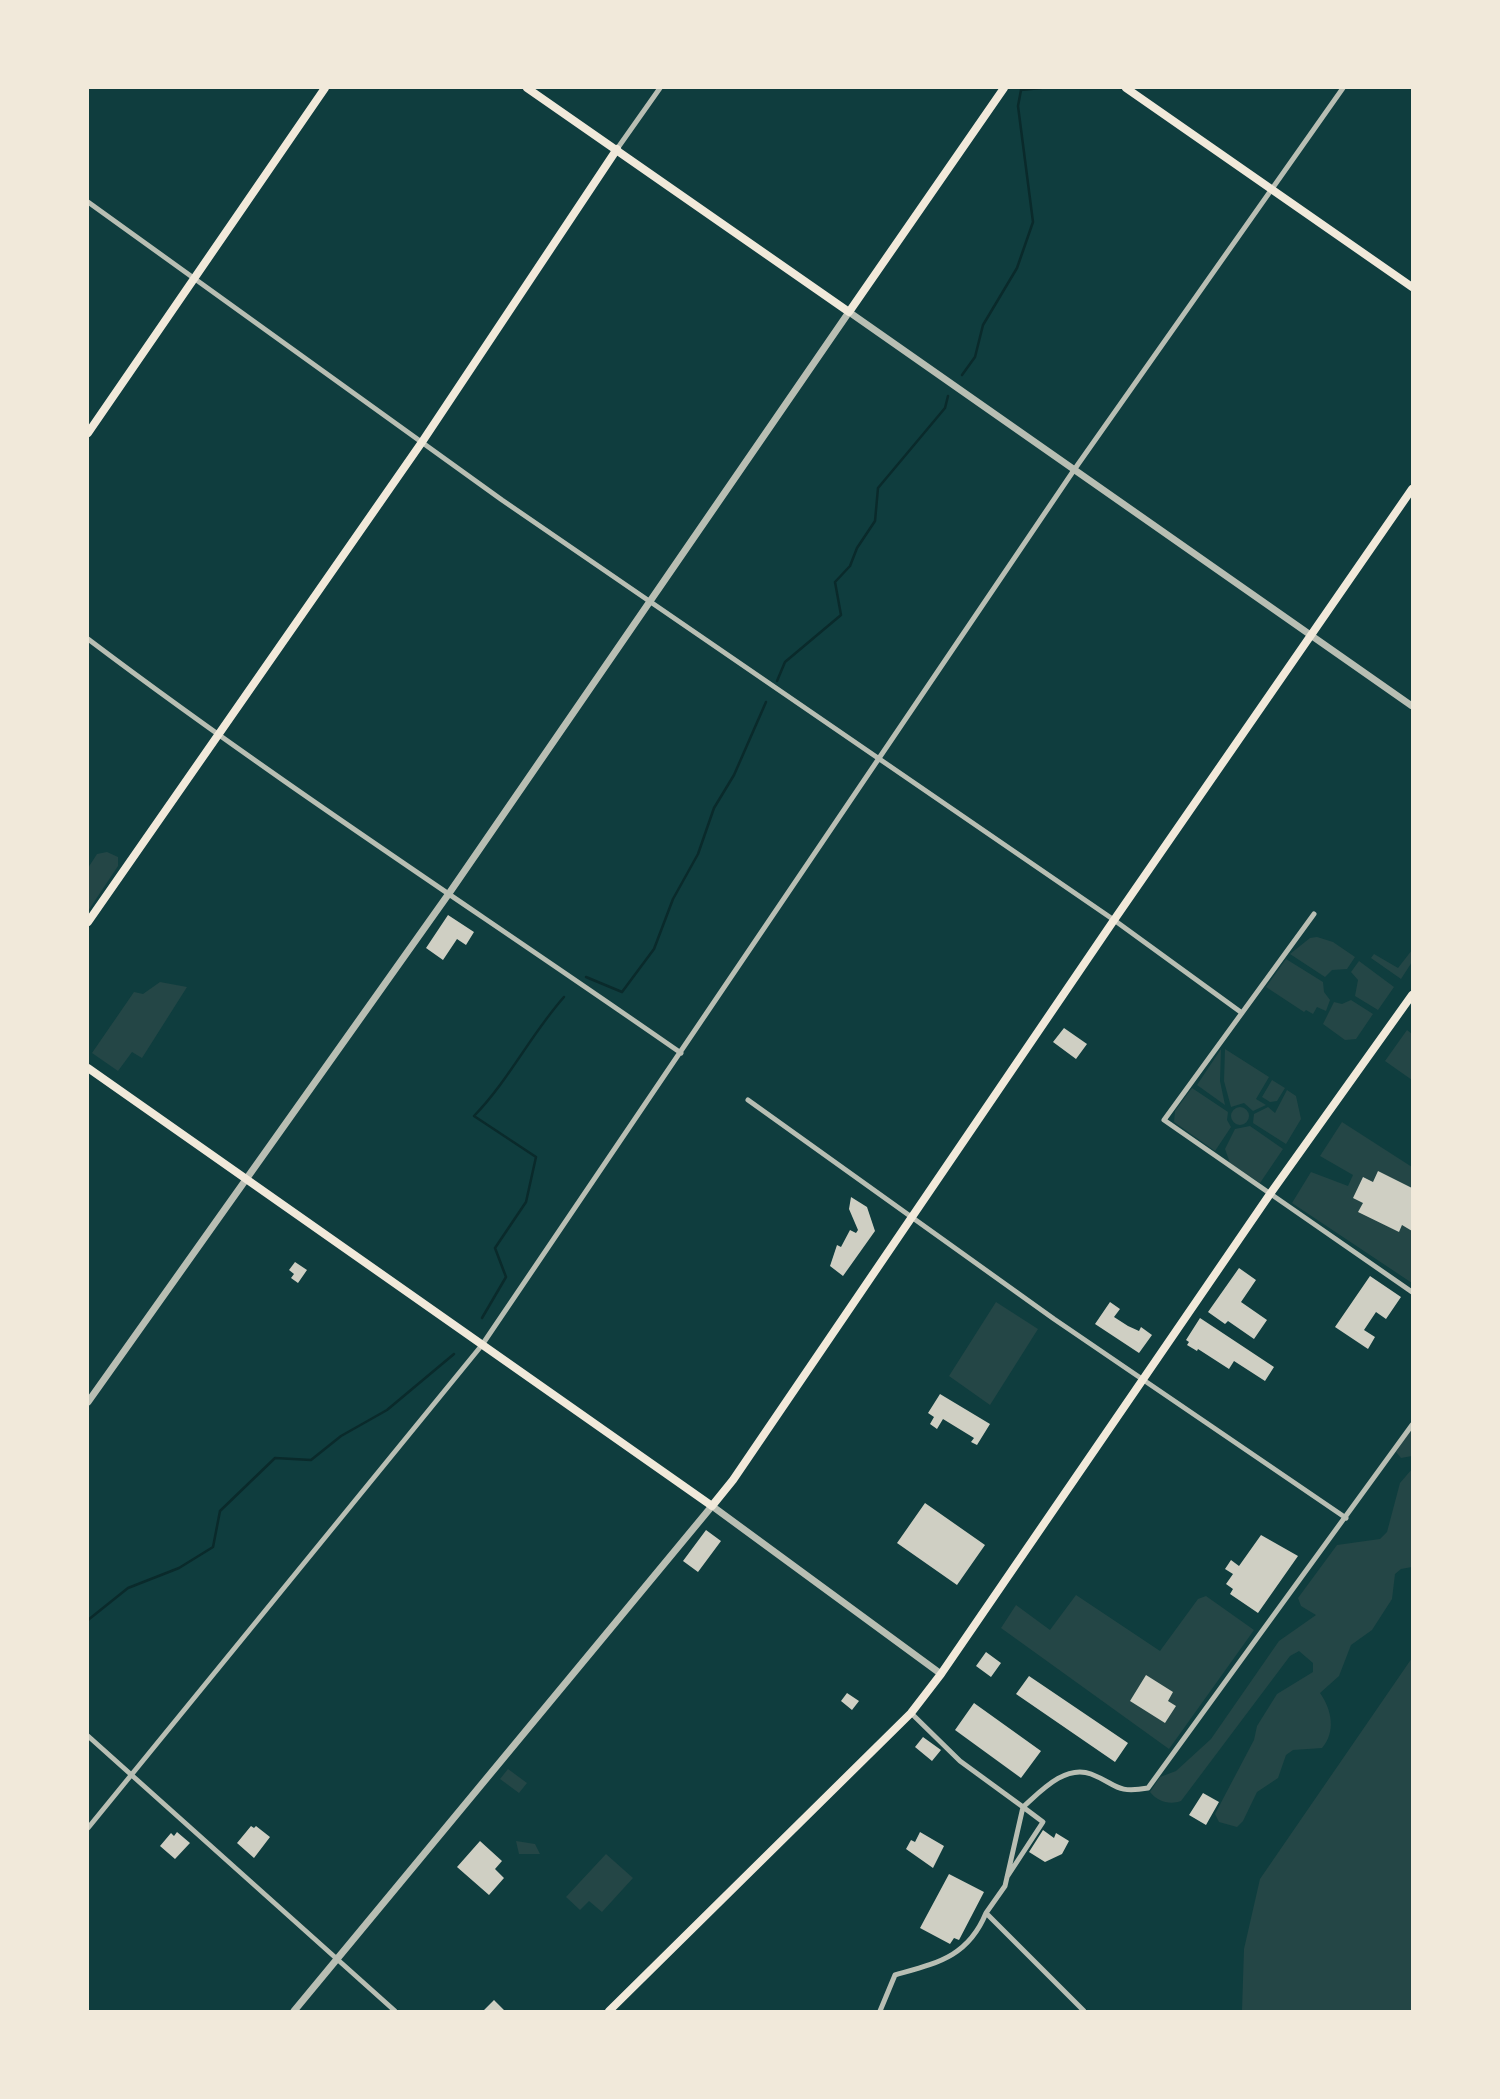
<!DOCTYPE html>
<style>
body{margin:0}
#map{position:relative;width:1500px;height:2099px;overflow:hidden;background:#0f3d3e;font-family:"Source Sans 3",sans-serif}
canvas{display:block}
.frame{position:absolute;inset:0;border:89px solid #f1e9da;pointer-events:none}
</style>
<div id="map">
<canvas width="1500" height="2099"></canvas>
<div class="frame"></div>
</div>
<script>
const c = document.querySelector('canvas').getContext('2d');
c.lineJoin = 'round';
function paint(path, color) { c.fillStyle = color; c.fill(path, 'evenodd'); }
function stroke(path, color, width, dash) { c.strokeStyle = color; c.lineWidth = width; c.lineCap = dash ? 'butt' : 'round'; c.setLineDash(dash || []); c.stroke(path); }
paint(new Path2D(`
 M107 852 118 857V866L88 911V868L97 854Z
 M1317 937 1333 942 1355 957 1347 969 1332 970 1325 977 1290 954 1310 938Z
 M1412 950V962L1401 979 1371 958 1374 954 1398 968Z
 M1286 959 1323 982 1324 992 1330 1000 1326 1011 1317 1007 1313 1014 1306 1010 1304 1012 1266 987Z
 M1359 961 1394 987 1378 1010 1355 996 1358 980 1351 972Z
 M160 982 187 987 142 1058 132 1052 118 1071 92 1053 134 992 143 994Z
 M1351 1000 1373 1014 1356 1039 1345 1040 1323 1024 1334 1002 1342 1004Z
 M1407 1030 1412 1034V1080L1385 1061Z
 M1221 1049 1220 1081 1225 1105 1197 1085Z
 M1225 1049 1269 1077 1256 1099 1266 1105 1253 1111 1244 1103 1231 1107 1224 1081Z
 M1272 1080 1285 1088 1277 1101 1270 1102 1262 1097Z
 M1192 1088 1228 1112 1227 1120 1231 1127 1215 1151 1174 1122 1175 1111Z
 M1287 1090 1296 1096 1301 1119 1286 1144 1253 1123 1254 1114 1268 1107 1275 1113Z
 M1231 1116a9 9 0 1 1 18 0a9 9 0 1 1-18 0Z
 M1342 1122 1412 1167V1188L1379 1172 1359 1211 1399 1231 1402 1225 1412 1231V1283L1292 1203 1311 1172 1348 1186 1353 1175 1320 1156Z
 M1250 1126 1283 1149 1260 1183 1230 1163 1225 1149 1235 1129Z
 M996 1302 1038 1329 990 1405 949 1376Z
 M1412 1426V1456L1401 1458 1396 1452Z
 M1412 1469V1567L1401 1569 1395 1574 1392 1599 1372 1630 1351 1645 1339 1676 1320 1693C1332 1710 1336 1732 1322 1748L1293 1750 1286 1755 1278 1778 1257 1792 1243 1821 1237 1827 1219 1822 1215 1814 1254 1740 1257 1726 1277 1694 1313 1672V1663L1299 1651 1290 1656 1181 1801C1170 1805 1158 1802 1150 1792L1160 1777 1176 1771 1211 1739 1279 1641 1316 1615 1301 1606 1298 1598 1337 1545 1380 1539 1387 1532 1400 1483Z
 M1076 1595 1160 1651 1198 1599 1206 1596 1254 1630 1169 1749 1001 1628 1016 1605 1050 1630Z
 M1412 1658V2011H1242L1244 1949 1260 1879Z
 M508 1769 527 1783 519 1793 500 1779Z
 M516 1841 535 1844 540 1854H519Z
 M606 1854 633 1878 602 1912 589 1901 580 1910 566 1897Z`), '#244646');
stroke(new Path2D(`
 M962 375 975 357 983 325 1017 268 1033 222 1018 106 1021 90 1041 88
 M777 681 785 662 841 615 835 582 850 566 857 548 875 521 878 488 945 408 948 396
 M586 977 622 992 654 949 673 899 698 854 714 808 734 775 766 702
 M482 1318 506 1277 495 1248 526 1202 536 1157 474 1116C509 1080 531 1034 564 997
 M88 1620 128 1588 179 1568 213 1547 220 1511 275 1458 311 1460 341 1436 387 1410 454 1354`), '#0a2a2b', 2.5);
paint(new Path2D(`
 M448 915 474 932 466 945 457 939 443 960 426 948Z
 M1064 1028 1087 1044 1076 1059 1053 1042Z
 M1378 1171 1412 1188V1231L1402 1225 1399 1232 1358 1212 1363 1203 1353 1198 1363 1177 1373 1182Z
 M851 1197 867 1207 875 1231 843 1276 830 1266 837 1245 841 1247 850 1230 856 1233 858 1230 849 1209Z
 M295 1262 307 1270 298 1283 291 1278 294 1274 289 1270Z
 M1239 1268 1256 1280 1241 1302 1267 1320 1254 1339 1228 1321 1225 1324 1208 1312Z
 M1370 1276 1401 1297 1386 1319 1376 1312 1364 1330 1375 1337 1368 1349 1335 1327Z
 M1110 1302 1120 1309 1114 1317 1128 1326 1139 1331 1141 1327 1152 1335 1139 1353 1095 1324Z
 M1200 1318 1274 1367 1265 1381 1234 1361 1229 1369 1198 1349 1197 1351 1187 1345 1189 1342 1186 1340Z
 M940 1394 990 1424 977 1445 971 1442 974 1438 943 1419 937 1429 930 1424 934 1417 928 1413Z
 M925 1503 985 1545 957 1585 897 1543Z
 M706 1530 721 1541 698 1572 683 1561Z
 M1261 1535 1298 1556 1258 1613 1230 1594 1233 1589 1226 1584 1233 1574 1225 1569 1231 1560 1239 1566Z
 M986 1652 1001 1663 991 1677 976 1666Z
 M1146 1675 1173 1692 1168 1701 1176 1706 1165 1723 1130 1701Z
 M1029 1676 1128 1743 1115 1762 1016 1694Z
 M847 1693 859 1701 852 1710 841 1701Z
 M974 1703 1041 1751 1021 1778 955 1730Z
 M923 1737 941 1750 932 1761 915 1747Z
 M1203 1793 1219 1802 1206 1825 1189 1815Z
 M251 1826 254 1828 256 1826 270 1837 254 1858 237 1843Z
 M1043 1830 1054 1838 1056 1833 1069 1841 1062 1854 1045 1862 1029 1852Z
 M177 1832 190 1843 175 1859 160 1846 171 1833 174 1836Z
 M920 1832 944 1846 933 1868 906 1849 911 1840 915 1842Z
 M480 1841 502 1861 495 1869 504 1878 489 1895 457 1867Z
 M949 1874 984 1892 959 1940 954 1938 950 1944 920 1928Z
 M494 2000 505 2011H483Z`), '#cfcfc3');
stroke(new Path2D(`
 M617 149 660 88
 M88 202 502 500 1114 920 1242 1013
 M88 639C280 784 483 915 681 1053
 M1314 914 1164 1120 1412 1292
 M748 1100 1054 1319 1346 1518
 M911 1713 960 1761 1023 1807 1005 1886 986 1913 1084 2011
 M88 1736 395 2011
 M88 1828 482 1345 1074 470 1343 88
 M1007 1877 1043 1822 1023 1807C1040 1792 1065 1764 1091 1774 1117 1784 1115 1794 1148 1788L1412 1425
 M880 2011 895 1975C937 1963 968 1957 986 1913`), '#b8beb3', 5);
stroke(new Path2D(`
 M88 1402 450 892 849 312 1412 706
 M294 2011 712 1506 941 1674`), '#b8beb3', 7);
stroke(new Path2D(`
 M527 88 849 312 1004 88
 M1126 88 1412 287
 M88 433 325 88
 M88 922 422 442 617 149
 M88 1068 712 1506 733 1480 1114 920 1412 489
 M609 2011 911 1713 941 1674 1270 1194 1412 995`), '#f1e9da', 8);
</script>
